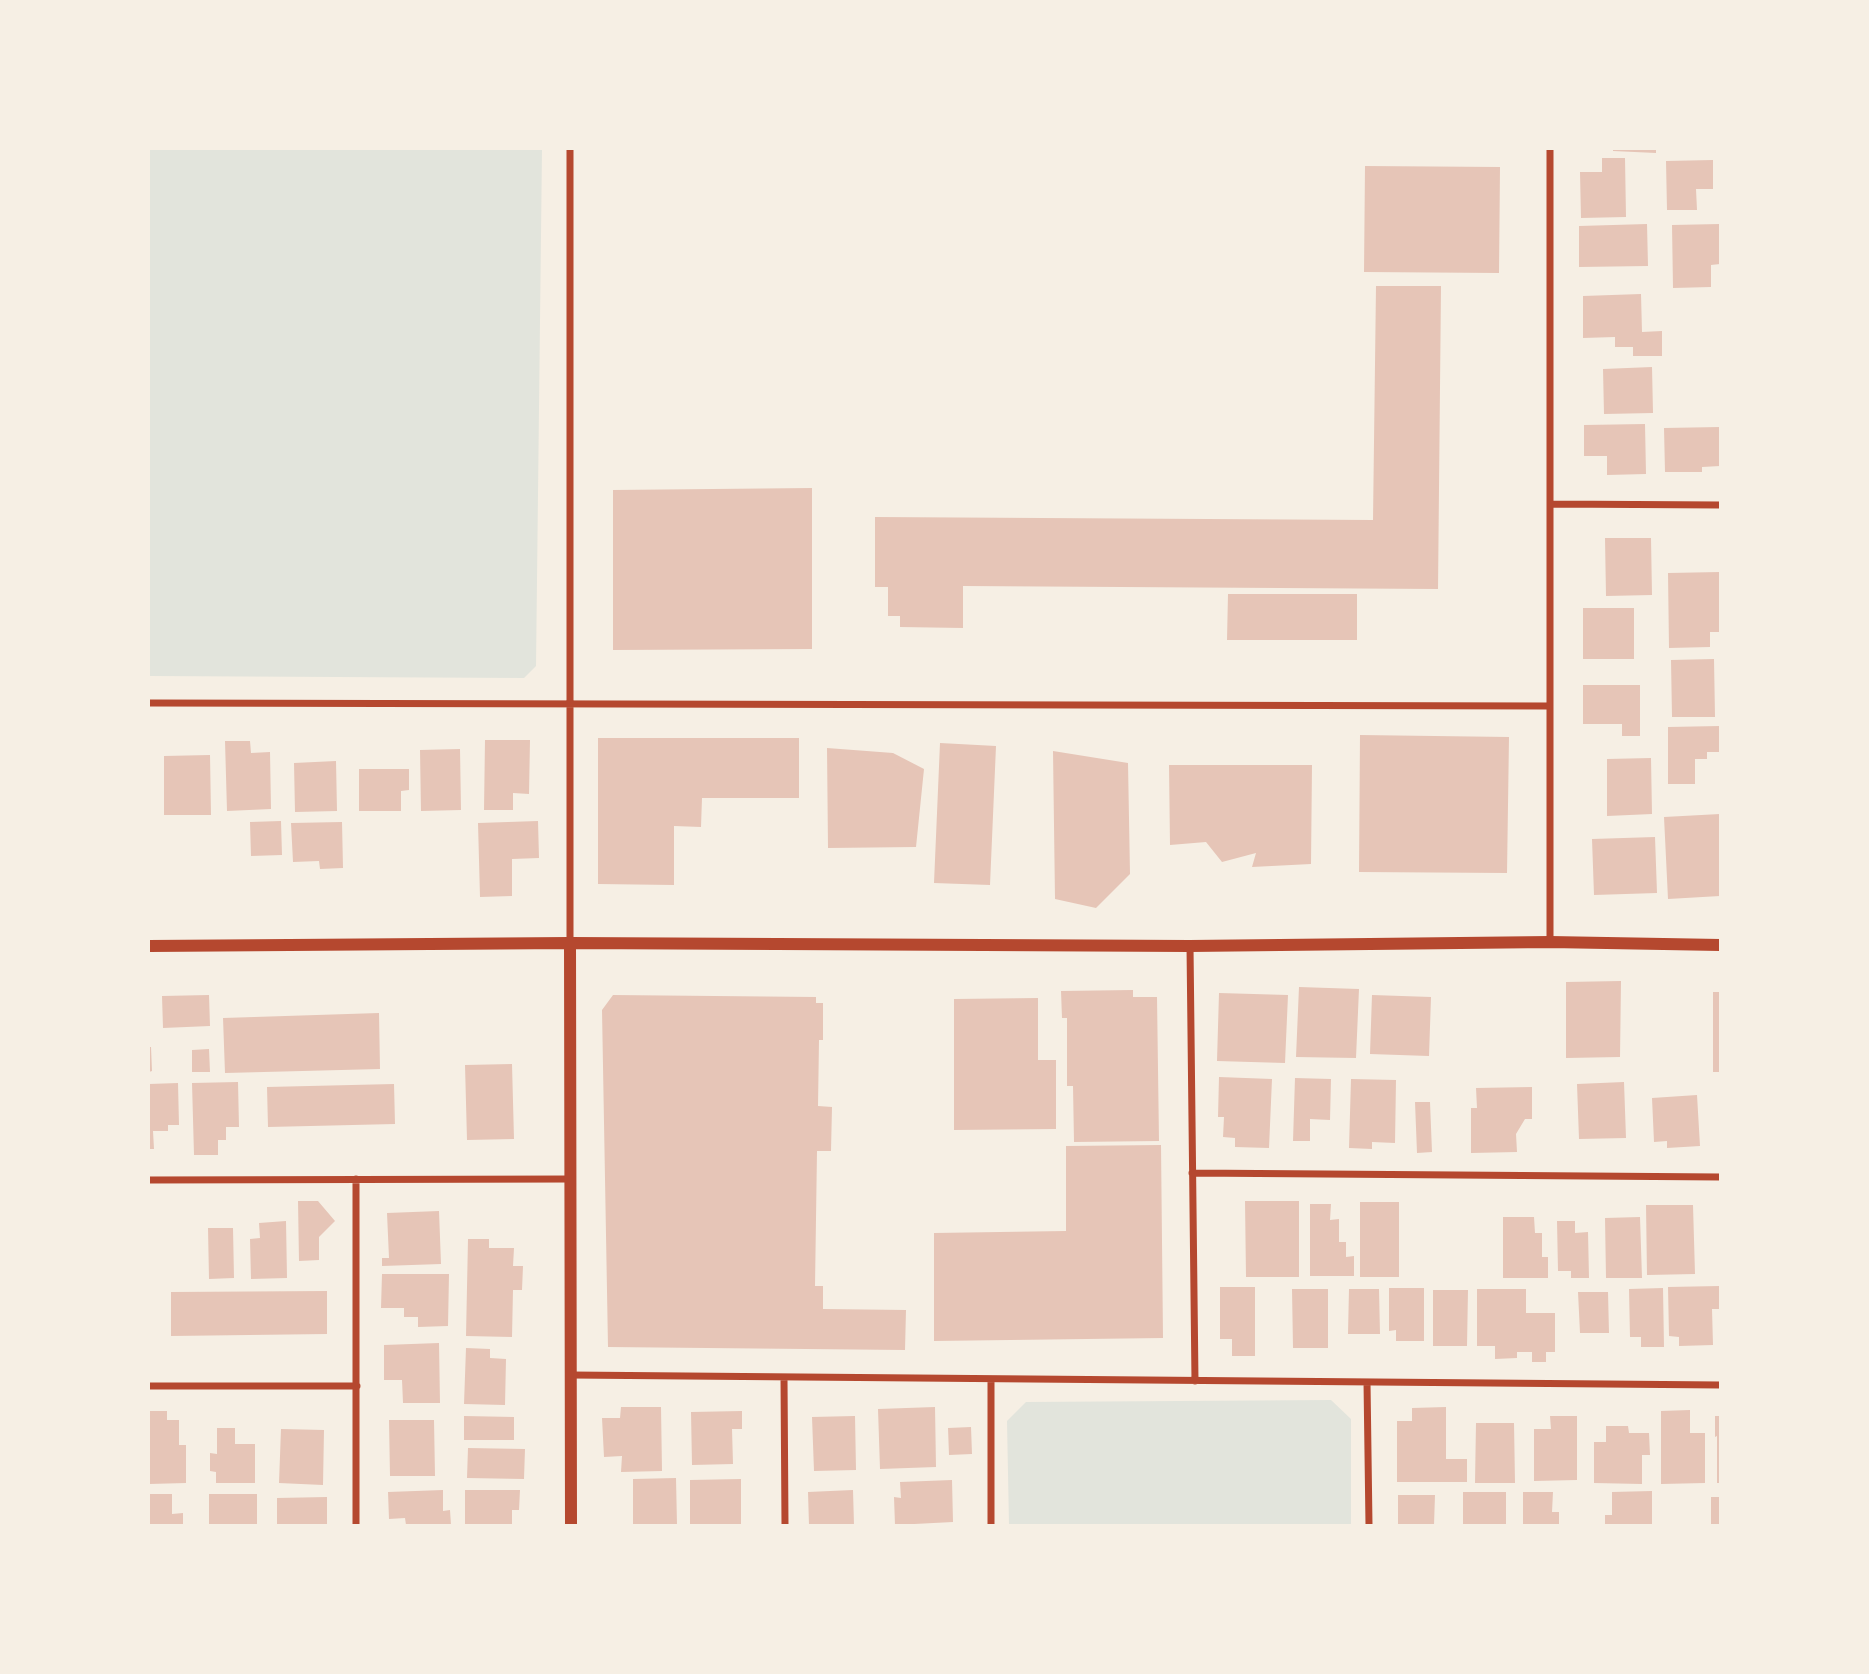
<!DOCTYPE html>
<style>
body{margin:0}
#map{position:relative;width:1869px;height:1674px;overflow:hidden;background:#f6efe4;font-family:"PT Sans Narrow",sans-serif}
canvas{display:block}
.frame{position:absolute;inset:0;border:150px solid #f6efe4;pointer-events:none}
</style>
<div id="map">
<canvas width="1869" height="1674"></canvas>
<div class="frame"></div>
</div>
<script>
const c = document.querySelector('canvas').getContext('2d');
c.lineJoin = 'round';
function paint(path, color) { c.fillStyle = color; c.fill(path, 'evenodd'); }
function stroke(path, color, width, dash) { c.strokeStyle = color; c.lineWidth = width; c.lineCap = dash ? 'butt' : 'round'; c.setLineDash(dash || []); c.stroke(path); }
paint(new Path2D(`
 M149 149H542L536 666 524 678 149 676Z
 M1331 1400 1351 1419V1525H1009L1007 1421 1026 1402Z`), '#e2e4dc');
paint(new Path2D(`
 M1613 149H1656V153L1613 151Z
 M1602 158H1625L1626 217 1581 218 1580 172H1602Z
 M1713 160V189H1696L1697 210H1667L1666 161Z
 M1365 166 1500 167 1499 273 1364 272Z
 M1647 224 1648 266 1579 267V226Z
 M1720 224V264L1711 265V287L1673 288 1672 225Z
 M1376 286H1441L1438 589 963 586V628L900 627V616H888V587H875V517L1373 520Z
 M1641 294 1642 332 1662 331V356H1633V347H1615V337L1583 338V296Z
 M1652 367 1653 413 1604 414 1603 369Z
 M1645 424 1646 474 1607 475V456H1584V425Z
 M1720 427V466L1702 467V472H1665L1664 428Z
 M812 488V649L613 650V490Z
 M1605 538H1651L1652 595 1606 596Z
 M1720 572V632H1710V647L1669 648 1668 573Z
 M1228 594H1357V640H1227Z
 M1583 608H1634V659H1583Z
 M1714 659 1715 717H1672L1671 660Z
 M1583 685H1640V736H1622V724H1583Z
 M1720 726V752H1707V759H1695V784H1668V727Z
 M1360 735 1509 737 1507 873 1359 872Z
 M598 738H799V798H702L701 827 674 826V885L598 884Z
 M485 740H530L529 794 513 793V810H484Z
 M225 741H250L251 753 270 752 271 809 227 811Z
 M940 743 996 746 990 885 934 883Z
 M827 748 893 753 924 769 916 847 828 848Z
 M460 749 461 810 421 811 420 750Z
 M1053 751 1128 763 1130 874 1096 908 1055 899Z
 M210 755 211 815H164V756Z
 M1651 758 1652 814 1607 816V759Z
 M336 761 337 811 295 812 294 763Z
 M1169 765H1312L1311 864 1252 867 1256 853 1222 862 1206 842 1170 845Z
 M359 769H409V790L401 791V811H359Z
 M1720 814V896L1668 899 1664 817Z
 M281 821 282 855 251 856 250 822Z
 M538 821 539 858 512 859V896L480 897 478 823Z
 M342 822 343 868 320 869 319 861 293 862 291 823Z
 M1655 837 1657 893 1594 895 1592 839Z
 M1621 981 1620 1057 1566 1058V982Z
 M1299 987 1359 989 1356 1058 1296 1057Z
 M1133 990V997H1157L1159 1141 1074 1142 1073 1086H1067V1018H1062L1061 991Z
 M1713 992H1720V1072H1713Z
 M1219 993 1288 995 1285 1063 1217 1061Z
 M209 995 210 1026 163 1028 162 996Z
 M613 995 816 997V1003H823V1040H819L818 1106 832 1107 831 1151H817L815 1286H823V1309L906 1310 905 1350 608 1347 602 1010Z
 M1372 995 1431 997 1429 1056 1370 1054Z
 M1038 998V1060H1056V1129L954 1130V999Z
 M379 1013 380 1069 225 1073 223 1018Z
 M149 1047H151L152 1071 149 1072Z
 M209 1049 210 1072H192V1050Z
 M512 1064 514 1139 467 1140 465 1065Z
 M1219 1077 1272 1079 1269 1148 1235 1147V1138L1223 1137 1224 1117H1218Z
 M1295 1078 1331 1079 1330 1120 1310 1119V1141H1293Z
 M1351 1079 1396 1080 1395 1143 1372 1142V1149L1349 1148Z
 M238 1082 239 1127H226V1140H218V1155H194L192 1083Z
 M1624 1082 1626 1138 1579 1139 1577 1084Z
 M178 1083 179 1125H168V1131H153L154 1149H149V1084Z
 M394 1084 395 1124 268 1127 267 1087Z
 M1532 1087V1119H1525L1516 1134 1517 1152 1471 1153V1108H1477L1476 1088Z
 M1697 1095 1700 1146 1667 1148V1141L1654 1142 1652 1098Z
 M1415 1102H1430L1432 1152 1417 1153Z
 M1161 1145 1163 1338 934 1341V1233L1066 1231V1146Z
 M298 1201H318L335 1221 319 1237V1260L299 1261Z
 M1245 1201H1299V1277H1246Z
 M1360 1202H1399V1277H1360Z
 M1310 1204H1331L1330 1220 1339 1219V1242H1346V1257L1354 1256V1276H1310Z
 M1646 1205H1693L1695 1274 1647 1275Z
 M439 1211 441 1264 382 1266V1258H389L387 1213Z
 M1503 1217H1534L1535 1233H1542V1257H1548V1278H1503Z
 M1640 1217 1642 1278H1606L1605 1218Z
 M286 1221 287 1278 251 1279 250 1239 260 1238 259 1223Z
 M1557 1221H1575V1233L1588 1232 1589 1278H1571V1271H1558Z
 M208 1228H233L234 1278 209 1279Z
 M468 1239H489V1248H514L513 1266H523L522 1290H513L512 1337 466 1336Z
 M382 1274H449L448 1326 418 1327V1317H404V1308H381Z
 M1720 1286V1309H1712L1713 1345 1679 1346V1337L1669 1336 1668 1287Z
 M1220 1287H1255V1356H1232V1339H1220Z
 M1389 1288H1424V1341H1396V1330L1389 1331Z
 M1663 1288 1664 1347H1641V1337H1630L1629 1289Z
 M1292 1289H1328V1348H1293Z
 M1349 1289H1379L1380 1334H1348Z
 M1477 1289H1526V1313H1555V1352H1546V1362H1532V1352H1517V1358L1495 1359V1346H1477Z
 M1433 1290H1468L1467 1346H1433Z
 M327 1291V1334L171 1336V1292Z
 M1578 1292H1608L1609 1333H1580Z
 M439 1343 440 1403H403L402 1380H384V1345Z
 M466 1348 490 1349V1358L506 1359 505 1405 464 1404Z
 M621 1407H661L662 1471 621 1472 622 1456 604 1457 602 1418H620Z
 M935 1407 936 1467 880 1469 878 1409Z
 M1446 1407V1459H1467V1482H1397V1421H1412V1408Z
 M1690 1410V1433H1705V1483L1661 1484V1411Z
 M149 1411H167V1420H179V1445H186V1483L149 1484Z
 M742 1411V1429H732L733 1464 692 1465 691 1412Z
 M464 1416 514 1417V1440H464Z
 M855 1416 856 1470 814 1471 812 1417Z
 M1550 1416H1577V1480L1534 1481V1429H1551Z
 M1715 1416H1720V1483H1717V1436L1715 1437Z
 M389 1420H434L435 1476H390Z
 M1476 1423H1514L1515 1483H1475Z
 M1606 1426H1628L1629 1433H1649L1650 1455H1642V1484L1594 1483V1442H1606Z
 M971 1427 972 1454 949 1455 948 1428Z
 M217 1428H235V1444H255V1483H216V1472L210 1471V1453L217 1454Z
 M281 1429 324 1430 323 1485 279 1483Z
 M468 1448 525 1449 524 1479 467 1478Z
 M676 1478 677 1525H633V1479Z
 M741 1479V1525H690V1480Z
 M952 1480 953 1522 895 1525 894 1497 901 1498 900 1482Z
 M443 1490V1511L450 1510 451 1525H406L405 1518 389 1519 388 1492Z
 M465 1490H520L519 1510H512V1525H465Z
 M853 1490 854 1525H809L808 1492Z
 M1652 1491V1525H1605V1515H1612V1492Z
 M1463 1492H1506V1525H1463Z
 M1523 1492H1553L1552 1512H1559V1525H1523Z
 M149 1494H172V1514L183 1513V1525H149Z
 M209 1494H257V1525H209Z
 M1398 1495H1435L1434 1525H1398Z
 M327 1497V1525H277V1498Z
 M1711 1497H1720V1525H1711Z`), '#e6c5b7');
stroke(new Path2D(`
 M1550 504 1720 505
 M149 703 1550 706
 M1550 942V149
 M570 943V149
 M1190 946 1195 1381
 M1192 1173 1720 1177
 M149 1180 571 1179
 M571 1375 1720 1385
 M784 1377 785 1525
 M991 1379V1525
 M1367 1382 1369 1525
 M149 1386H357
 M356 1525V1179`), '#b5482f', 7);
stroke(new Path2D(`
 M570 943 571 1525
 M149 946 570 943 1190 946 1550 942 1720 945`), '#b5482f', 12);
</script>
